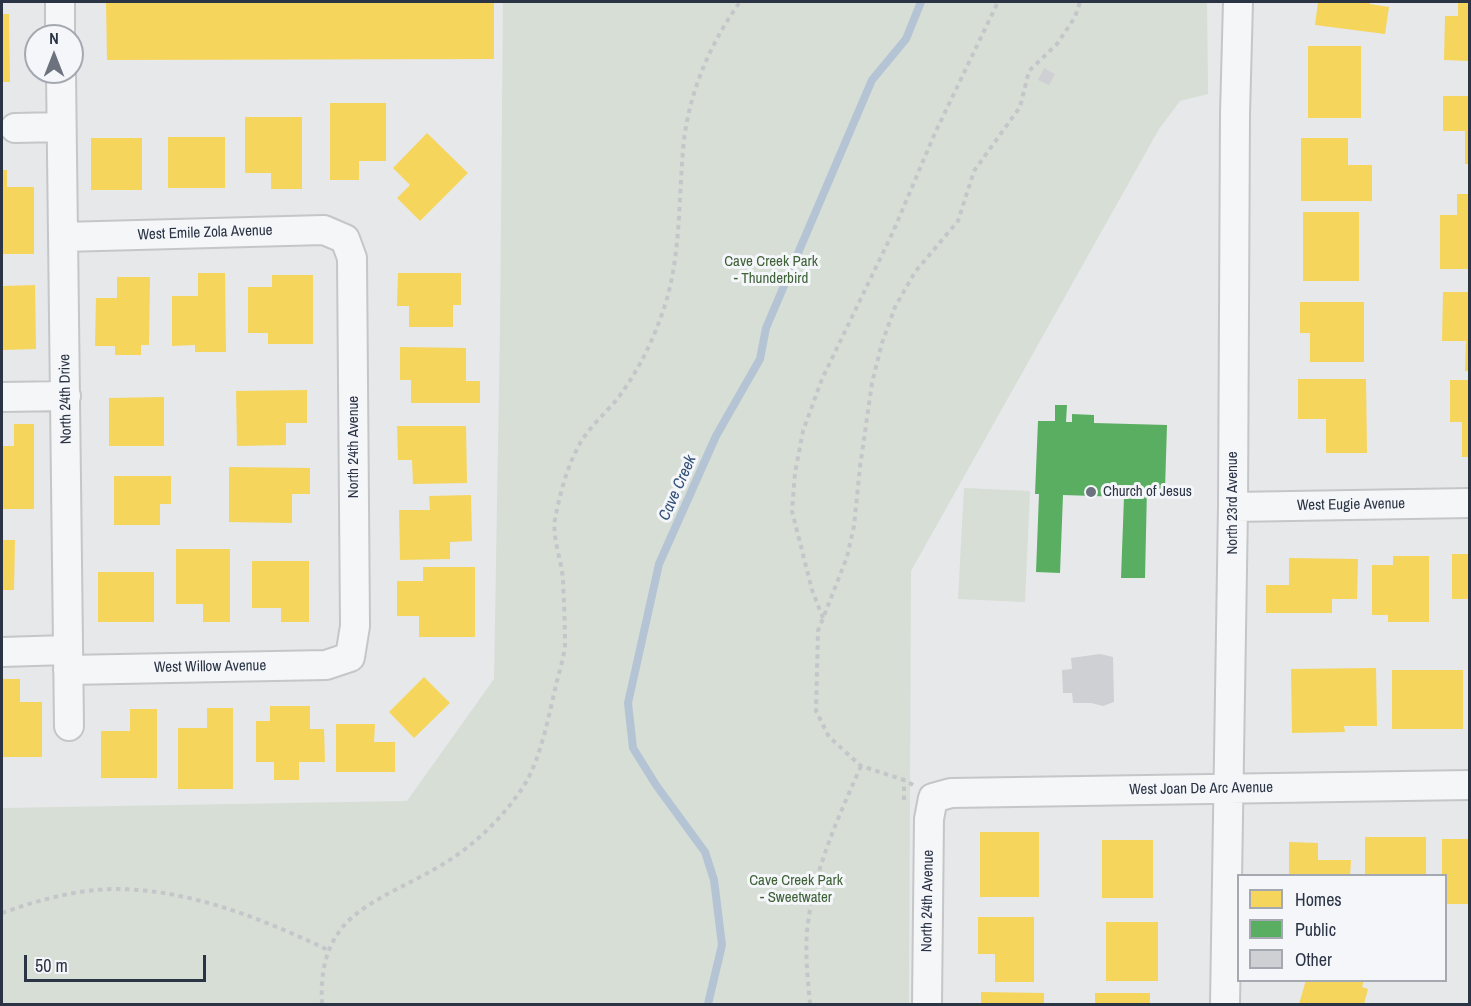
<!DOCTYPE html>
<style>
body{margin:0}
#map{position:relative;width:1471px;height:1006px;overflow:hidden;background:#e6e8ea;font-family:"Archivo Narrow",sans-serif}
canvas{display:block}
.frame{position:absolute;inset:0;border:3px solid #2b3445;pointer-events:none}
.legend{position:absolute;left:1237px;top:874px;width:210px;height:108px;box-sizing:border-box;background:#f4f6f9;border:2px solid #a4a8b1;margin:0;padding:8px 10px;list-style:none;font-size:18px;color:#2b3445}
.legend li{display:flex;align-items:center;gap:12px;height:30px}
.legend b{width:30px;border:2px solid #a4a8b1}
.north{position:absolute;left:24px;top:24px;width:60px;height:60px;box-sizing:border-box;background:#f4f6f9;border:2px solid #a4a8b1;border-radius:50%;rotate:0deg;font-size:16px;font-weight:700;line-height:24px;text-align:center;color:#2b3445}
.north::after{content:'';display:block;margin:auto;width:21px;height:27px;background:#6c737f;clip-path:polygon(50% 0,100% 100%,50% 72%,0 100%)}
.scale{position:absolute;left:24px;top:955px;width:182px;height:27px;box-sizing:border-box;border:3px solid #2b3445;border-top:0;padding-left:8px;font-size:18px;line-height:21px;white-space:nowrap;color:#2b3445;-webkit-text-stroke:4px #f4f6f9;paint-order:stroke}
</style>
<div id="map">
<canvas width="1471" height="1006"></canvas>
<div class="frame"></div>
<ul class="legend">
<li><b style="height:16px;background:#f6d55c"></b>Homes</li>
<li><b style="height:16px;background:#5aae61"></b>Public</li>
<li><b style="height:16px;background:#ced0d3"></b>Other</li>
</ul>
<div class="north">N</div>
<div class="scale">50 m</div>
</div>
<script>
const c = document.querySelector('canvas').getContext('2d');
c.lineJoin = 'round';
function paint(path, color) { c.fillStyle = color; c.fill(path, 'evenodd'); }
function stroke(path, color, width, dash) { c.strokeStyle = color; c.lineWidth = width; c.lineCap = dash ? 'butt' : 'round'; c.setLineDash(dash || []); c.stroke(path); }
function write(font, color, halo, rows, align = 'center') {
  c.font = font + ' "Archivo Narrow",sans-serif'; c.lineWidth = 6; c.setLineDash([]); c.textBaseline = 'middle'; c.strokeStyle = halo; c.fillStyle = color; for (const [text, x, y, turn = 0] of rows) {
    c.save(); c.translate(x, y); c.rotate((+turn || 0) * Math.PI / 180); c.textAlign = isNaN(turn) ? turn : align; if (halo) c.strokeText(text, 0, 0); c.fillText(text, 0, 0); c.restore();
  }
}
paint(new Path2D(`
 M503 2H1207L1208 94 1180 101 1159 129 911 571 909 1004H2V808L407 801 494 679 500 332Z
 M964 488 1030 491 1025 602 958 599Z`), '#d6ded6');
paint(new Path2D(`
 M106 2H494V59L107 60Z
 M1318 2H1370V4L1389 7 1385 34 1315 25Z
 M1458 2H1470V61L1444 60 1445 16H1458Z
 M2 14H9L10 82H2Z
 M1308 46H1361V118H1308Z
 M1443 96H1470V164H1465V131H1443Z
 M330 103H386V161H359V180H330Z
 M245 117H302V189H271V173H245Z
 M427 133 468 173 420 221 397 198 410 185 393 168Z
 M168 137H225V188H168Z
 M91 138H142V190H91Z
 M1301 138H1348V165H1372V201H1301Z
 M2 170H7V187H34V254H2Z
 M1457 194H1470V269H1440V215H1457Z
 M1303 212H1359V281H1303Z
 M198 273H225L226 352H195V345L172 346V296H198Z
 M398 273H461V305H453V327H409V306H397Z
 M272 275H313V344H268V333H248V287H272Z
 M117 277H150L149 345H141V355H115V346H95L96 298H117Z
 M35 285 36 349 2 350V286Z
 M1443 292H1470V371H1465L1466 341H1442Z
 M1300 302H1364V362H1310V333H1300Z
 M400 347 466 348V381H480V403H411V380H400Z
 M1298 379H1366L1367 453H1326V419H1298Z
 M1450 380H1470V457H1462V422H1450Z
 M307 390V423H286V445L237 446 236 391Z
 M164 397V446H109V398Z
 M14 424H34V509H2V446H14Z
 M397 426H466L467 483 413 484 412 460H398Z
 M229 467 310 468V494H292V523L229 522Z
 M114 476H171V504H160V525H114Z
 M471 495 472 541 450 542V559L400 560 399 510H430L429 496Z
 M2 540H15L14 590H2Z
 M176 549H230V622H203V604H176Z
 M1452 554H1470V599H1452Z
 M1393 556H1429V622H1388V615H1372V565H1393Z
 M1289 558 1358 559 1357 599H1332V613H1266V585H1289Z
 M252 561H309V622H281V608H252Z
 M423 567H475V637H419V616H397V581H423Z
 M98 572H154V622H98Z
 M1376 668 1377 726H1344L1345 732 1292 733 1291 669Z
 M1392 670H1463V729H1392Z
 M424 677 450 703 414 738 389 712Z
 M2 679H20V702H42V757H2Z
 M270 706H310V729H324L325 762H299V780H274V762H256V721H270Z
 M207 708H233V789H178V728H207Z
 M130 709H157V778H101V731H130Z
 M336 724H375L374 742H395V772H336Z
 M980 832H1039V897H980Z
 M1365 837H1426V876H1365Z
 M1442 839H1470V904H1446V876H1442Z
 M1102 840H1153V898H1102Z
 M1289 842 1318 843V860H1351L1350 876H1289Z
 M978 917H1034V982H995V954H978Z
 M1106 922H1158V981H1106Z
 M1306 980H1364L1362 987 1368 989 1364 1004H1299Z
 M981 992 1044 993V1004H981Z
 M1095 993H1150V1004H1095Z`), '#f6d55c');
paint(new Path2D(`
 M1055 405H1067L1066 422H1072V414L1094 415V423L1167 425 1165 489 1147 488 1145 578H1121L1124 497 1063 495 1060 573 1036 572 1039 494H1035L1038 421H1055Z`), '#5aae61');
stroke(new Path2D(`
 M708 1004 722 945 714 880 705 852 656 785 633 748 628 703 659 564 716 436 760 359 766 328 872 80 906 39 921 2`), '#b4c4d5', 8);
paint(new Path2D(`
 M1044 68 1055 74 1049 85 1038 80Z
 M1100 654 1113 657 1114 702 1103 706 1091 703H1073L1072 693H1063L1062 670 1072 669 1071 658Z`), '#ced0d3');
const street = new Path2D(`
 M60 2V36
 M61 72 69 726
 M15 128 61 127
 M63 237 324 230 345 239 352 258 355 626 350 657 326 665 68 670
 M2 397 66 396
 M1233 507 1470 503
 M2 652 67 650
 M927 1004 929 819 933 798 951 793 1470 785
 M1225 1004 1233 507 1235 114 1238 2`);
stroke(street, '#c4c6c8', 32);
stroke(new Path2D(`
 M823 618 812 590 792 511 795 473 803 431 822 379 893 232 935 133 998 2
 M913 785 904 780 861 766 829 737 816 711 818 631 847 557 854 526 860 467 872 383 882 343 895 307 915 272 958 221 974 171 1020 107 1029 71 1057 44 1075 17 1080 2
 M904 800V781
 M2 913C38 900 78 889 118 889 191 890 263 919 328 950
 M322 1004C317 908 382 903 448 861 478 842 506 814 525 784 541 757 549 715 556 685 559 672 564 658 565 645 565 624 564 602 563 581 562 561 552 538 555 519 560 494 566 470 578 447 587 429 605 414 618 398 638 371 652 343 663 311 682 256 678 197 684 140 690 90 711 42 740 2
 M810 1004C808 981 805 955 807 931 813 872 837 820 861 766`), '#c5c6ca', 4, [4.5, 4.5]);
stroke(street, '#f5f6f7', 28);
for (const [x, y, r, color] of [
 [1091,492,6,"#6c737f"]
]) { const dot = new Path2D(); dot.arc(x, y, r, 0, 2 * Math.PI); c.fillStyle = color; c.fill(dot); stroke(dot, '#f4f6f9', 2); }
write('15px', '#2b3445', '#f4f6f9', [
 ["West Emile Zola Avenue",205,233,-2],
 ["North 24th Drive",66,399,-91],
 ["North 24th Avenue",354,447,-90],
 ["North 23rd Avenue",1233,503,-90],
 ["West Eugie Avenue",1351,505,-1],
 ["West Willow Avenue",210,667,-1],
 ["West Joan De Arc Avenue",1201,789,-1],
 ["North 24th Avenue",928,901,-89]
]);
write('15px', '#3f6138', '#f4f6f9', [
 ["Cave Creek Park",771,262],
 ["- Thunderbird",771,279],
 ["Cave Creek Park",796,881],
 ["- Sweetwater",796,898]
]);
write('15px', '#2b3445', '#f4f6f9', [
 ["Church of Jesus",1103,492]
], 'left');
write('italic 16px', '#34527a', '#f4f6f9', [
 ["Cave Creek",678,488,-66]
]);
</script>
